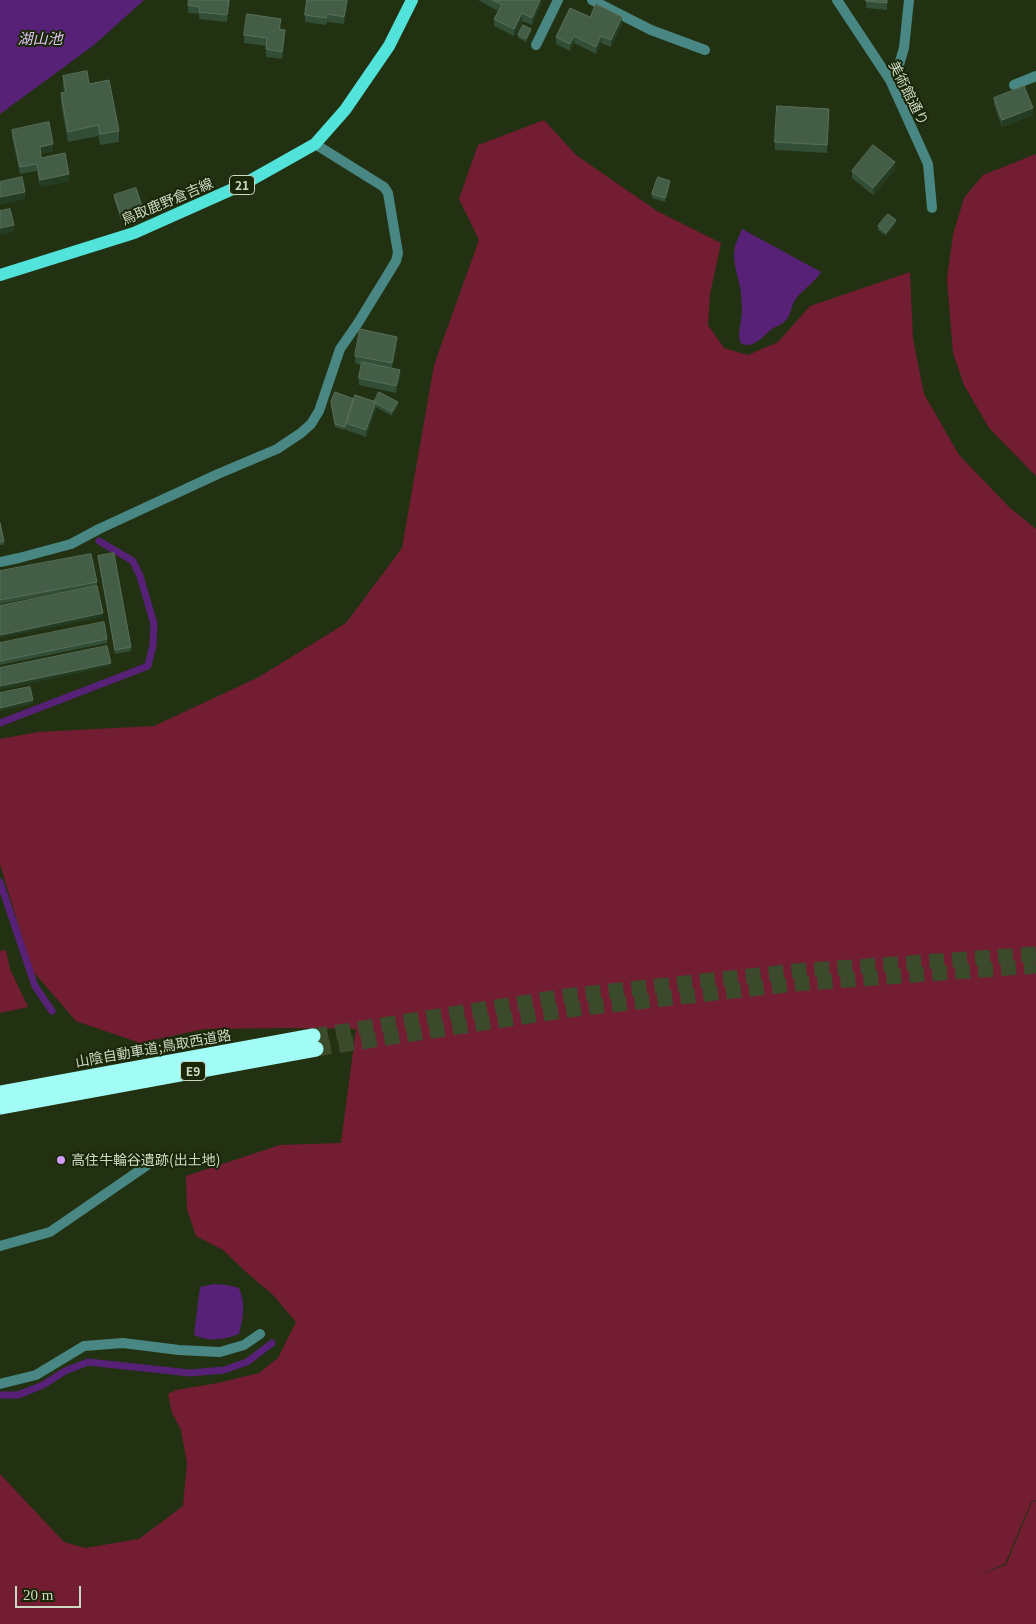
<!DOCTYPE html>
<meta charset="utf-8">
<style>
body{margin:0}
#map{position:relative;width:1036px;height:1624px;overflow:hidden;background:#223111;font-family:Georgia,serif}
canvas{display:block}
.scale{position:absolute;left:15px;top:1586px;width:66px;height:22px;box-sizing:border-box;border:2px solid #ced8c5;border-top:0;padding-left:6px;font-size:15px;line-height:18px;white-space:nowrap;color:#ced8c5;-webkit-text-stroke:4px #192707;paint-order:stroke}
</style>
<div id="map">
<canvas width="1036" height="1624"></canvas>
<div class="scale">20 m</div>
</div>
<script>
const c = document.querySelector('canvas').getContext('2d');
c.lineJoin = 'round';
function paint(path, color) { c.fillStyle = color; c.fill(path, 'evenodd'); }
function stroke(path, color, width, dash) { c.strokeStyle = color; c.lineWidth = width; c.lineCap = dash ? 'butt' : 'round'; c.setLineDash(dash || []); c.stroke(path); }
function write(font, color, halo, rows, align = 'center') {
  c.font = font + ' Georgia,"Noto Sans JP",serif'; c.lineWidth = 4; c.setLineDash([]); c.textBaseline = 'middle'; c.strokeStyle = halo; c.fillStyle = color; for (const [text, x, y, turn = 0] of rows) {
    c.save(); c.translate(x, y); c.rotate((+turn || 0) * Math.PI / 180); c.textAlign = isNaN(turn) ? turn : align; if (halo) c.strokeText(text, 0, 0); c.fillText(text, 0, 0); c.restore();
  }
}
paint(new Path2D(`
 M544 120 576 155 657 211 721 243 710 294 708 325 724 348 748 355 778 342 810 306 910 272 913 339 924 394 959 455 1010 508 1036 529V1500L1031 1502 1005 1564 976 1576 1006 1565 1032 1502 1036 1501V1624H0V1474L64 1542 85 1548 139 1539 183 1506 187 1463 181 1430 172 1413 168 1394 176 1390 218 1383 259 1373 278 1358 296 1322 273 1295 245 1271 223 1250 196 1236 187 1209 186 1176 280 1145 341 1143 356 1029 289 1028 204 1029 140 1043 76 1021 32 970 0 864V739L38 732 154 726 259 677 346 623 402 548 434 365 479 240 459 199 478 145Z
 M1036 154V476L989 428 964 385 953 353 947 279 953 235 964 198 983 175Z
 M6 950 10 969 28 1007 0 1013V951Z`), '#731d33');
paint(new Path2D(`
 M0 0H144L94 45 0 114Z
 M742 229 821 272C814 283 803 289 795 300 791 306 791 316 785 321 782 325 776 326 772 329 764 335 751 352 740 342L739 334 742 312 741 291 735 266 734 255 735 246Z
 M214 1284 227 1285 239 1288C246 1304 243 1318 239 1334 224 1340 210 1342 194 1335L200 1287Z`), '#582178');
stroke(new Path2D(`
 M0 723 148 666 153 645 154 624 140 576 133 561 99 541
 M0 882 35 986 52 1011
 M0 1395H18L43 1385 65 1371 88 1362 190 1373 224 1370 247 1362 272 1343`), '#582178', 7);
stroke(new Path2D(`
 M313 1036 565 996 795 971 1036 954
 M316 1049 568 1010 795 984 1036 966`), '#3c4a2c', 15, [15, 8]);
stroke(new Path2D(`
 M592 0 651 30 705 50
 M837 0 890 80 928 164 932 208
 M536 45 558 0
 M890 80 899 65 904 48 909 0
 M1014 85 1036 76
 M0 562 19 558 71 544 99 529 218 474 277 449 301 433 311 424 319 411 340 349 358 323 396 261 398 253 388 193 384 187 315 144
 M0 1246 50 1232 146 1166
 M0 1384 36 1375 84 1346 123 1343 179 1350 220 1352 244 1345 260 1334`), '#488783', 10);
stroke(new Path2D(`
 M0 275 134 233 244 184 315 144 345 110 389 46 412 0`), '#52e3db', 12);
stroke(new Path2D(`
 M0 1093 313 1036
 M0 1107 316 1049`), '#a2fcf6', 15);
paint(new Path2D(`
 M230 0 227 22 199 19V14L188 13V5Z
 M307 0H348L344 24 327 22 326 25 305 22V15Z
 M478 0H543L532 25 522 21 514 36 494 26V19L498 11Z
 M866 0H887V10L866 8Z
 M590 17 622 24 611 47 601 43 596 54 574 43 570 51 556 44V37Z
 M281 26 280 29 285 37 282 59 266 57V46L244 43V35Z
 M531 33 526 42 518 38V35Z
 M63 76 89 84 119 131V142L100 145 98 136 68 142 61 104V93L64 92 63 86Z
 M994 98 1033 115 1002 127 994 105Z
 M829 116 827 153 775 150V142Z
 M12 130 53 151 41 154V158L69 181 40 187 37 171 20 174 12 137Z
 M895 170 873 195 852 178V171Z
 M670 185 665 202 652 198V194Z
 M114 195 143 213 121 220 114 199Z
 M896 224 886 236 878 230V226Z
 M397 344 392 369 400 378 396 393 359 385V378L361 365 355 363V356Z
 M354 399 374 402 398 406 392 416 376 407V410L366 437 346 430V427L345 430 335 427 331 402Z
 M0 523 4 541V545H0Z
 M98 556 131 647V651L115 654Z
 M0 571 97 582V586L0 604Z
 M107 639V643L0 665V643Z`), '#324e37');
paint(new Path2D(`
 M229 0H230L227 22V15Z
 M347 0H348L344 24V17Z
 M540 0H543L532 25V18Z
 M522 13V21L514 36V29Z
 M622 17V24L611 47V40Z
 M531 29V33L526 42V39Z
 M285 30V37L282 59V52Z
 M574 36V43L570 51V44Z
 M601 36V43L596 54V47Z
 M1033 108V115L1002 127V120Z
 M53 144V151L40 154V147Z
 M895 162V170L873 195V188Z
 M69 174V181L40 187V180Z
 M670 181V185L665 202V198Z
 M25 192V199L0 205V197Z
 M143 209V213L121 220V216Z
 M896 220V224L886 236V233Z
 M14 225V232L0 235V228Z
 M397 337V344L392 371V363Z
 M400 370V378L396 393V386Z
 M376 402V410L366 437V430Z
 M398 402V406L392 416V412Z
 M103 613V617L0 638V635Z
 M111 663V666L0 690V686Z
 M33 700V704L0 711V708Z`), '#243c21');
const building = new Path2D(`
 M189 0H229L227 15 199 12 200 7 188 5Z
 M307 0H347L344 17 327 14 326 18 305 15Z
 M492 0H540L532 18 522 13 514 29 494 19 502 5Z
 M866 0H887V3L866 1Z
 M596 4 622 17 611 40 601 36 596 47 574 36 570 44 556 37 570 8 590 17Z
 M247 14 281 19 279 29 285 30 282 52 266 49 267 38 244 35Z
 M523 25 531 29 526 39 518 35Z
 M87 71 89 84 109 80 119 131 100 134 98 125 68 132 61 93 66 92 63 76Z
 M1024 86 1033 108 1002 120 994 98Z
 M777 106 829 109 827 145 775 142Z
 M49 122 53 144 40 147 41 158 65 153 69 174 40 180 37 164 20 167 12 130Z
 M873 145 895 162 873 188 852 171Z
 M22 177 25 192 0 197V182Z
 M658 177 670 181 665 198 652 194Z
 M136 188 143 209 121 216 114 195Z
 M10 209 14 225 0 228V211Z
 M888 214 896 220 886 233 878 226Z
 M360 329 397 337 392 363 355 356Z
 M362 362 400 370 396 386 359 378Z
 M335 392 354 399 345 427 335 424 331 402Z
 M379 392 398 402 392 412 374 402Z
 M355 395 376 402 366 430 346 423Z
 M0 523 4 541 0 542Z
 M114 553 131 647 115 650 98 556Z
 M91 554 97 582 0 600V571Z
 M97 586 103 613 0 635V606Z
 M104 622 107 639 0 661V643Z
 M107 646 111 663 0 686V668Z
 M30 687 33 700 0 708V693Z`);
paint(building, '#435d46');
stroke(building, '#58705a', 1);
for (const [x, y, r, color] of [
 [61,1160,5,"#d49cfc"]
]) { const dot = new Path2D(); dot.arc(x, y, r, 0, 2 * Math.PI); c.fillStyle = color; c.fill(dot); stroke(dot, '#192707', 2); }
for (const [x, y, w] of [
 [242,185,25],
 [193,1071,25]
]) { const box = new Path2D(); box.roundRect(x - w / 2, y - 9.5, w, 19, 4); c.fillStyle = '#192707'; c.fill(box); stroke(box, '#ced8c5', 1); }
write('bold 12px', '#ced8c5', null, [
 ["21",242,185],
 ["E9",193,1071]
]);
write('14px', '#ced8c5', '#192707', [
 ["美術館通り",909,93,63],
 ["鳥取鹿野倉吉線",167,201,-23],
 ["山陰自動車道;鳥取西道路",153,1048,-10]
]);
write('14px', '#ced8c5', '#192707', [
 ["高住牛輪谷遺跡(出土地)",71,1160]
], 'left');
write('italic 15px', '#dfc5f4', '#192707', [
 ["湖山池",40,38]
]);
</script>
